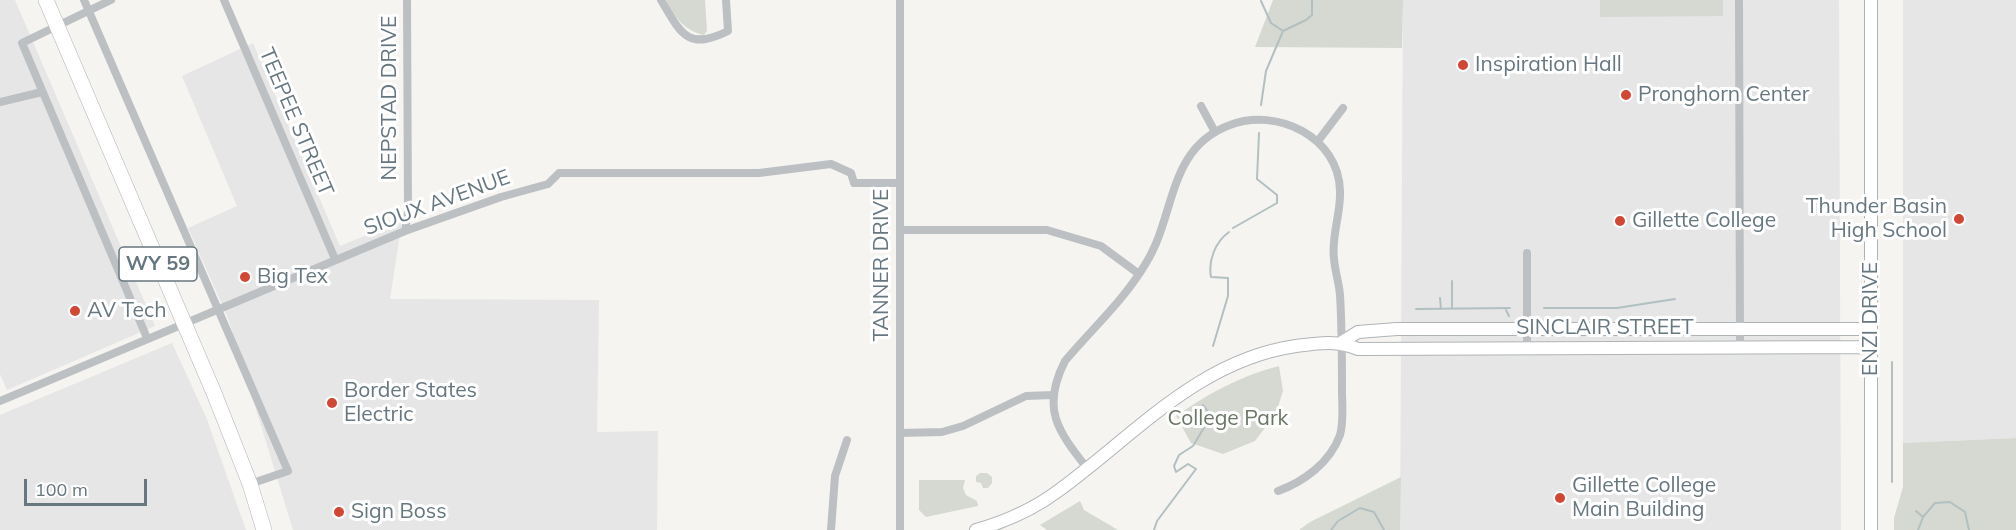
<!DOCTYPE html>
<style>
body{margin:0}
#map{position:relative;width:2016px;height:530px;overflow:hidden;background:#f5f4f1;font-family:Mulish,sans-serif}
canvas{display:block}
.scale{position:absolute;left:24px;top:479px;width:123px;height:27px;box-sizing:border-box;border:3px solid #67777f;border-top:0;padding-left:8px;font-size:18px;line-height:21px;white-space:nowrap;color:#67777f;-webkit-text-stroke:4px #fff;paint-order:stroke}
</style>
<div id="map">
<canvas width="2016" height="530"></canvas>
<div class="scale">100 m</div>
</div>
<script>
const c = document.querySelector('canvas').getContext('2d');
c.lineJoin = 'round';
function paint(path, color) { c.fillStyle = color; c.fill(path, 'evenodd'); }
function stroke(path, color, width, dash) { c.strokeStyle = color; c.lineWidth = width; c.lineCap = dash ? 'butt' : 'round'; c.setLineDash(dash || []); c.stroke(path); }
function write(font, color, halo, rows, align = 'center') {
  c.font = font + ' Mulish,sans-serif'; c.lineWidth = 6; c.setLineDash([]); c.textBaseline = 'middle'; c.strokeStyle = halo; c.fillStyle = color; for (const [text, x, y, turn = 0] of rows) {
    c.save(); c.translate(x, y); c.rotate((+turn || 0) * Math.PI / 180); c.textAlign = isNaN(turn) ? turn : align; if (halo) c.strokeText(text, 0, 0); c.fillText(text, 0, 0); c.restore();
  }
}
paint(new Path2D(`
 M0 0H15L155 326 7 390 0 374Z
 M1403 0H1839L1841 530H1400Z
 M1903 0H2016V438L1903 443Z
 M253 43 340 246 402 221 390 299 599 300 597 432 658 431 657 530H293L228 318 188 228 237 206 182 76Z
 M172 343 206 417 246 530H0V415Z`), '#e5e6e5');
paint(new Path2D(`
 M666 0H705L707 31 704 35C685 31 674 17 666 0Z
 M1273 0H1403L1402 48 1255 47Z
 M1600 0H1723V16L1600 17Z
 M1279 366 1283 391 1276 413 1255 441 1223 454 1191 443 1176 416C1209 393 1240 376 1279 366Z
 M2016 438V530H1894V518L1903 487V443Z
 M980 473H987L992 477V483L988 488H983L981 483 976 482V476Z
 M1401 477 1400 530H1299L1310 522Z
 M919 480H965L963 488 966 495 977 501 978 506 926 517 919 510Z
 M1080 501 1084 510 1118 530H1047L1040 525Z`), '#d5d9d1');
stroke(new Path2D(`
 M1261 1 1271 23 1283 31
 M1261 105 1266 71 1283 31 1306 20 1312 15V0
 M1233 228 1277 203V195L1257 179 1259 133
 M1452 281V308
 M1440 298 1441 309
 M1505 308 1509 316
 M1544 308H1617L1675 299
 M1416 309 1510 308
 M1213 346 1228 296V278L1211 277C1208 261 1215 242 1229 232
 M1892 362V482
 M1916 511 1923 517
 M1154 530 1157 521 1196 469 1188 464 1176 472 1174 466 1179 455 1193 446 1211 416 1203 405
 M1331 530 1338 521 1360 508 1374 512 1384 530
 M1918 530 1923 517 1935 503 1950 502 1965 512 1969 530`), '#b2c0c2', 2);
const secondary = new Path2D(`
 M1871 0V530
 M1342 342 1358 332 1397 329H1871
 M976 530C1004 522 1034 509 1058 491 1134 436 1198 360 1296 346 1319 343 1337 340 1358 349L1871 347`);
const highway = new Path2D(`
 M46 0 214 393 250 484 264 530`);
stroke(secondary, '#afb4b7', 14);
stroke(highway, '#b0b4b6', 16);
stroke(new Path2D(`
 M84 0 288 471 250 484
 M111 0 22 43 147 338
 M224 0 335 259
 M661 0C681 34 688 51 728 31L726 0
 M1739 0 1740 348
 M0 102 42 92
 M1201 106 1215 132
 M1318 141 1343 108
 M900 230H1047L1101 246 1139 274
 M405 231 408 212 407 0
 M1527 348V253
 M0 401 405 231 501 197 548 184 559 173H759L831 164 851 173 854 183H900
 M900 433 942 432 963 426 1026 396 1053 395
 M1087 468C1057 430 1041 408 1065 361 1092 329 1125 299 1146 263 1176 215 1167 148 1230 125 1277 107 1339 137 1340 191 1341 214 1331 236 1334 259 1335 271 1339 283 1340 295 1342 327 1342 359 1342 390 1342 405 1344 422 1340 435 1330 463 1303 482 1278 491
 M831 530 835 476 847 440
 M900 530V0`), '#bcc0c3', 8);
stroke(secondary, '#fff', 12);
stroke(highway, '#fff', 15);
for (const [x, y, r, color] of [
 [1463,65,6,"#d24634"],
 [1626,95,6,"#d24634"],
 [1959,219,6,"#d24634"],
 [1620,221,6,"#d24634"],
 [245,277,6,"#d24634"],
 [75,311,6,"#d24634"],
 [332,403,6,"#d24634"],
 [1560,498,6,"#d24634"],
 [339,512,6,"#d24634"]
]) { const dot = new Path2D(); dot.arc(x, y, r, 0, 2 * Math.PI); c.fillStyle = color; c.fill(dot); stroke(dot, '#fff', 2); }
for (const [x, y, w] of [
 [158,264,78]
]) { const box = new Path2D(); box.roundRect(x - w / 2, y - 17, w, 34, 4.5); c.fillStyle = '#fff'; c.fill(box); stroke(box, '#67777f', 1.5); }
write('bold 20px', '#67777f', null, [
 ["WY 59",158,264]
]);
write('21px', '#67777f', '#fff', [
 ["Inspiration Hall",1475,65],
 ["Pronghorn Center",1638,95],
 ["Thunder Basin",1947,207,"right"],
 ["High School",1947,231,"right"],
 ["Gillette College",1632,221],
 ["Big Tex",257,277],
 ["AV Tech",87,311],
 ["Border States",344,391],
 ["Electric",344,415],
 ["Gillette College",1572,486],
 ["Main Building",1572,510],
 ["Sign Boss",351,512]
], 'left');
write('21px', '#67777f', '#fff', [
 ["NEPSTAD DRIVE",390,98,-90],
 ["TEEPEE STREET",296,122,67],
 ["SIOUX AVENUE",437,203,-20],
 ["TANNER DRIVE",882,265,-90],
 ["ENZI DRIVE",1871,319,-90],
 ["SINCLAIR STREET",1605,328]
]);
write('21px', '#6b7765', '#fff', [
 ["College Park",1228,419]
]);
</script>
